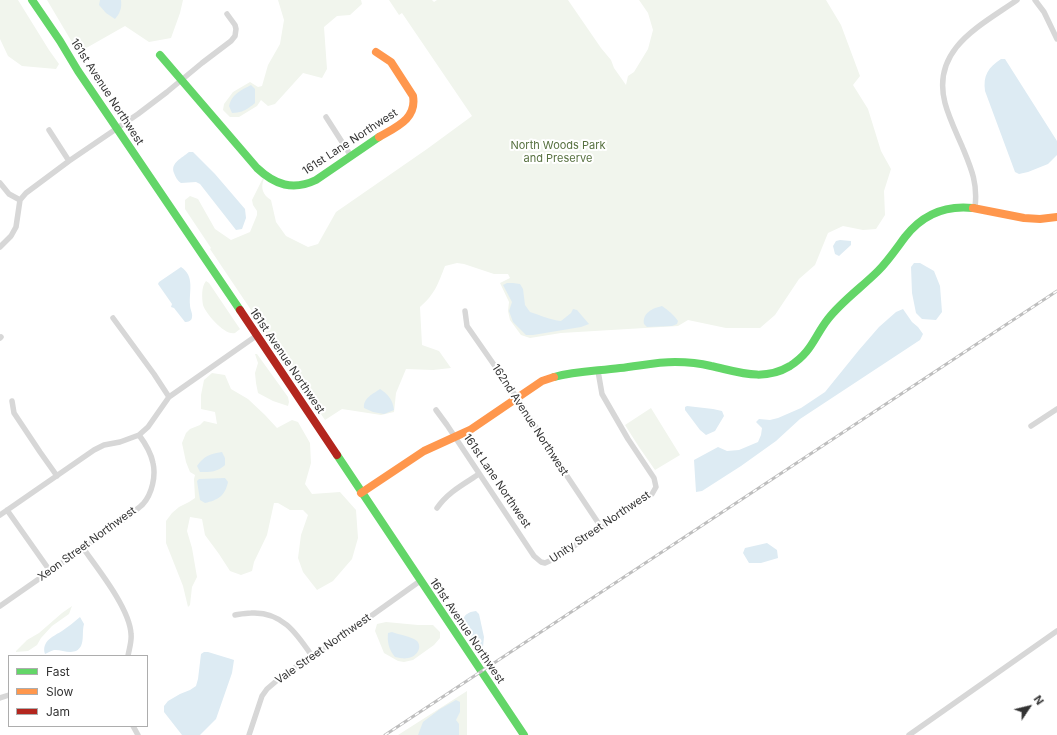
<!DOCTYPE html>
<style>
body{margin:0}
#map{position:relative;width:1057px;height:735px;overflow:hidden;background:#fff;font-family:Inter,sans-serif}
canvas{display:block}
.legend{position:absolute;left:8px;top:655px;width:140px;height:72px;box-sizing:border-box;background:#fff;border:1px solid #adadad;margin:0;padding:5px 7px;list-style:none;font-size:12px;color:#333}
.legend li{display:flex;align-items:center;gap:8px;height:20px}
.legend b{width:20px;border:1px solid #adadad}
.north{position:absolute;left:1009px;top:687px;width:40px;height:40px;-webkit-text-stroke:3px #fff;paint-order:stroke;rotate:55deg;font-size:11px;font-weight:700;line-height:16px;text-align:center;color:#333}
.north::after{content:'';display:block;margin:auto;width:14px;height:18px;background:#333;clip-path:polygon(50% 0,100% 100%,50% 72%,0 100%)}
</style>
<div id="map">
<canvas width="1057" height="735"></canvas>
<ul class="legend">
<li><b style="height:5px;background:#63d668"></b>Fast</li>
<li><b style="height:5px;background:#ff974d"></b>Slow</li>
<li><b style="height:5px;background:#b3261e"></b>Jam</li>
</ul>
<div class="north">N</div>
</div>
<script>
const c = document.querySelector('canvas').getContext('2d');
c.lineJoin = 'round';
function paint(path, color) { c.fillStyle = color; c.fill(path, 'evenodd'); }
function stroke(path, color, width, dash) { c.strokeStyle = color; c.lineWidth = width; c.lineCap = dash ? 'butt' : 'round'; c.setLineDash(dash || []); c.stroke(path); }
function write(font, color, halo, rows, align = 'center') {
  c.font = font + ' Inter,sans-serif'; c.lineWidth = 4; c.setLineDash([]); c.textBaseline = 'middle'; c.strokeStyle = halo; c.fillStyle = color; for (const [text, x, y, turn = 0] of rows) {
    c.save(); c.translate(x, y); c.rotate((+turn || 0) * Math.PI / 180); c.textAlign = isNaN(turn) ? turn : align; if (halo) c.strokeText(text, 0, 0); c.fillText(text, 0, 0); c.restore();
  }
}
paint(new Path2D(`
 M0 0H18L49 50 59 64 56 69 22 66 8 56 0 39Z
 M47 0H183L180 13 171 38 149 42 125 26 81 51 79 54Z
 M278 0H361L362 4 350 15 337 16 324 27 327 69 322 78 303 73 275 104 268 106 261 100 257 106 239 117H230L223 110 224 104 233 92 250 82 258 87 262 86 268 65 280 44 284 20Z
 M389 0H432L434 2 437 0H568L601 48 611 60 614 68 626 85 628 76 634 72 648 49 653 30 648 13 639 0H826L841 25 860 76 853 85 868 109 881 151 891 169 884 191 885 215 876 229 863 230 843 226 828 233 815 265 799 279 775 315 760 328H726L688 320 678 326 561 333 530 338 521 335 510 320 508 311 509 302 500 283 510 278 508 274H494L464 264 457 263 445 266C438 284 435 294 420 307L422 345 439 351 451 368 433 370 406 369 396 393 394 412 381 415 342 409 325 420 210 249 211 248 185 209V200L190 196 198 199 215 229 231 240 250 232 257 215V211L253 205 252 200 263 178 264 179C260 188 263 195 271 200L276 222 286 236 308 247 318 244 336 212 427 149 472 116 402 13 399 15Z
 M206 281 209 283 240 329C240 329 235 333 235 333 225 336 206 314 203 305 202 298 201 287 206 281Z
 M255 354H257L288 397 289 402 288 406 273 401 258 393 256 383 255 373 258 363Z
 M212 373 225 375 231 389 248 399 265 415 277 428 292 420 298 422 310 443 311 463 305 484 312 494 340 492 356 510 358 538 352 559 333 581 317 590 303 572 298 558 301 535 308 515 303 510H290L278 503H274L267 535 254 562 252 571 241 575 230 571 219 554 205 535 202 519 190 517 187 531 192 548 197 577 192 587 190 605 188 607 183 586 166 543V521L172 513 179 507 189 502 195 498 194 479 195 475 190 472 186 462 182 443 186 433 190 429 200 425 204 421 217 424 215 412 201 409V395L204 380Z
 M651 408 680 455 655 470 639 447 625 425Z
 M72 606 69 614 52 626 41 638 37 645 28 651 16 652V651L27 640 39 633 62 613Z
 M386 622 418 625H433L440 632V638L434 645 413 660 404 662 398 661 384 653 375 631 377 624Z
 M467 691V735H398Z`), '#f1f5ed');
paint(new Path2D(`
 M100 0H121C122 8 120 13 115 19L106 13 99 5Z
 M1001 59H1005L1057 141V155L1048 164 1028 172 1019 174 1015 172 985 91C983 75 988 68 1001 59Z
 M251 85 255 89V103C248 109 242 113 232 113L229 106C231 95 241 90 251 85Z
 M189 152H193L215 174 245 209 246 218 242 229 236 230 200 184 196 182 181 183C177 180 176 178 174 173 170 163 182 158 189 152Z
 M840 240 851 241V245L839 256 835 254 833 246 836 241Z
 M914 263H920L934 271 940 286 942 312 936 320 922 319 916 313 912 293 911 267Z
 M181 267C195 276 189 291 190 305 190 309 193 314 192 317 192 321 188 322 185 322L174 308 171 307 172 304 158 284 159 282Z
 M507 283H513L520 284 523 289 525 305 530 312C540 315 550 320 561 321L571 313 573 309 577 310 589 324 581 327 533 335H526L513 322 509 311 512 302 503 285Z
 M662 306C668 310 674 315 678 321L677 324 672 326 647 327 644 324C642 313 653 308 662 306Z
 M903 309 912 322 918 327 923 334 920 340 800 419 776 441 741 466 702 491 696 492 694 460 718 447 727 451 739 450 758 442 761 435 762 428 756 422 759 419 770 420 778 418 801 408 825 392 859 350 879 327 896 312Z
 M380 389C388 394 393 400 394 410L384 414 373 412 364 408C363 398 373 394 380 389Z
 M687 406 713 409 722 411 724 416 715 431 706 435 700 430 685 410V407Z
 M222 452 225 458V465C218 472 210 472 200 472L197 466C205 455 210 454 222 452Z
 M225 478 228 482C225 496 218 500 205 503L200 500 197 481 199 479Z
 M767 543 777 550 778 558 761 563H749L743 553 745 548Z
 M476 611 479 614 484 637 483 647C476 644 473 639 469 634 461 623 460 613 476 611Z
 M80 617 84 624C82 631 84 640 81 646 75 657 62 649 54 650 50 651 48 653 45 654 41 641 54 636 62 631 68 627 74 622 80 617Z
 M392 632C399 635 411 636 417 641 423 648 416 657 408 658 404 659 400 658 395 657 389 650 387 642 388 633Z
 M204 652H208L231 659 234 660 232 673 216 719 200 735H182L164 712V706L168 701 180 694 190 690 196 686 198 679 201 654Z
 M456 700 460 702V712L456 720 459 724V735H418L423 722 440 709Z`), '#ddebf3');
stroke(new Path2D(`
 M1035 0 1044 12 1057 39
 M326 117 351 156
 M49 130 69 161
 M0 183 9 194 20 200
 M975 207C978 183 971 168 962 146 956 132 949 118 945 103 931 49 980 26 1017 0
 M0 247 11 236 16 227 20 200 26 193 69 161 138 114 167 92 202 63 231 41 235 36 236 29 235 25 227 14
 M465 311 467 326 520 402 565 473 601 527
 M113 318 154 374 169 397
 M0 338 1 337
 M12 401 14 413 40 452 57 476
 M436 410 447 425 534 556 541 562 545 563 556 558 652 494 656 487 654 478 628 439 602 394 598 371
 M1031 426 1057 409
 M437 508C448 492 464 484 479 474
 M7 510 50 571
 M0 515 94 450 104 445 120 442 139 435
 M83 548C98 569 130 609 131 634 132 641 129 649 128 656
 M0 606 129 516C133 512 139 508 143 504 152 494 156 476 153 463 151 453 145 443 139 435L148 427 169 397 256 336
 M235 615C241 614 246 613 251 613 282 611 297 634 312 656
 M0 698 9 695
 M133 726 138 735
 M249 735 262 696 267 689 281 677 357 626 420 581
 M909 735 1057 631`), '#d7d7d7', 5.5);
stroke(new Path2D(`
 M32 0 60 41 78 71 240 310
 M160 55 257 168C275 185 293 191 316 180L379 137
 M554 377C576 371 598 371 620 368 639 366 656 362 675 362 687 362 699 363 711 366 739 372 763 382 790 366 812 352 814 337 828 319 842 301 862 287 878 271 888 261 896 249 905 237 922 215 945 205 973 208
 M337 455 524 735`), '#63d668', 8);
stroke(new Path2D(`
 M376 52 391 62 413 96C417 119 396 127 379 137
 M973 208 1024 218 1040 219 1057 217
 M361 493 424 451 470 430 542 381 554 377`), '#ff974d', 8);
stroke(new Path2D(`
 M240 310 337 455`), '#b3261e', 8);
const rail = new Path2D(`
 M385 735 1057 291`);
stroke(rail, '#bebebe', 3);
stroke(rail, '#fff', 1.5, [4.5]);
write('11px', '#333', '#fff', [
 ["161st Avenue Northwest",107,92,57],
 ["161st Lane Northwest",350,142,-33],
 ["161st Avenue Northwest",287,361,56],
 ["162nd Avenue Northwest",530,420,57],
 ["161st Lane Northwest",497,481,56],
 ["Unity Street Northwest",600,527,-34],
 ["Xeon Street Northwest",87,544,-36],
 ["161st Avenue Northwest",467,631,56],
 ["Vale Street Northwest",323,649,-35]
]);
write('11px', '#56703f', '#fff', [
 ["North Woods Park",558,146],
 ["and Preserve",558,159]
]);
</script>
